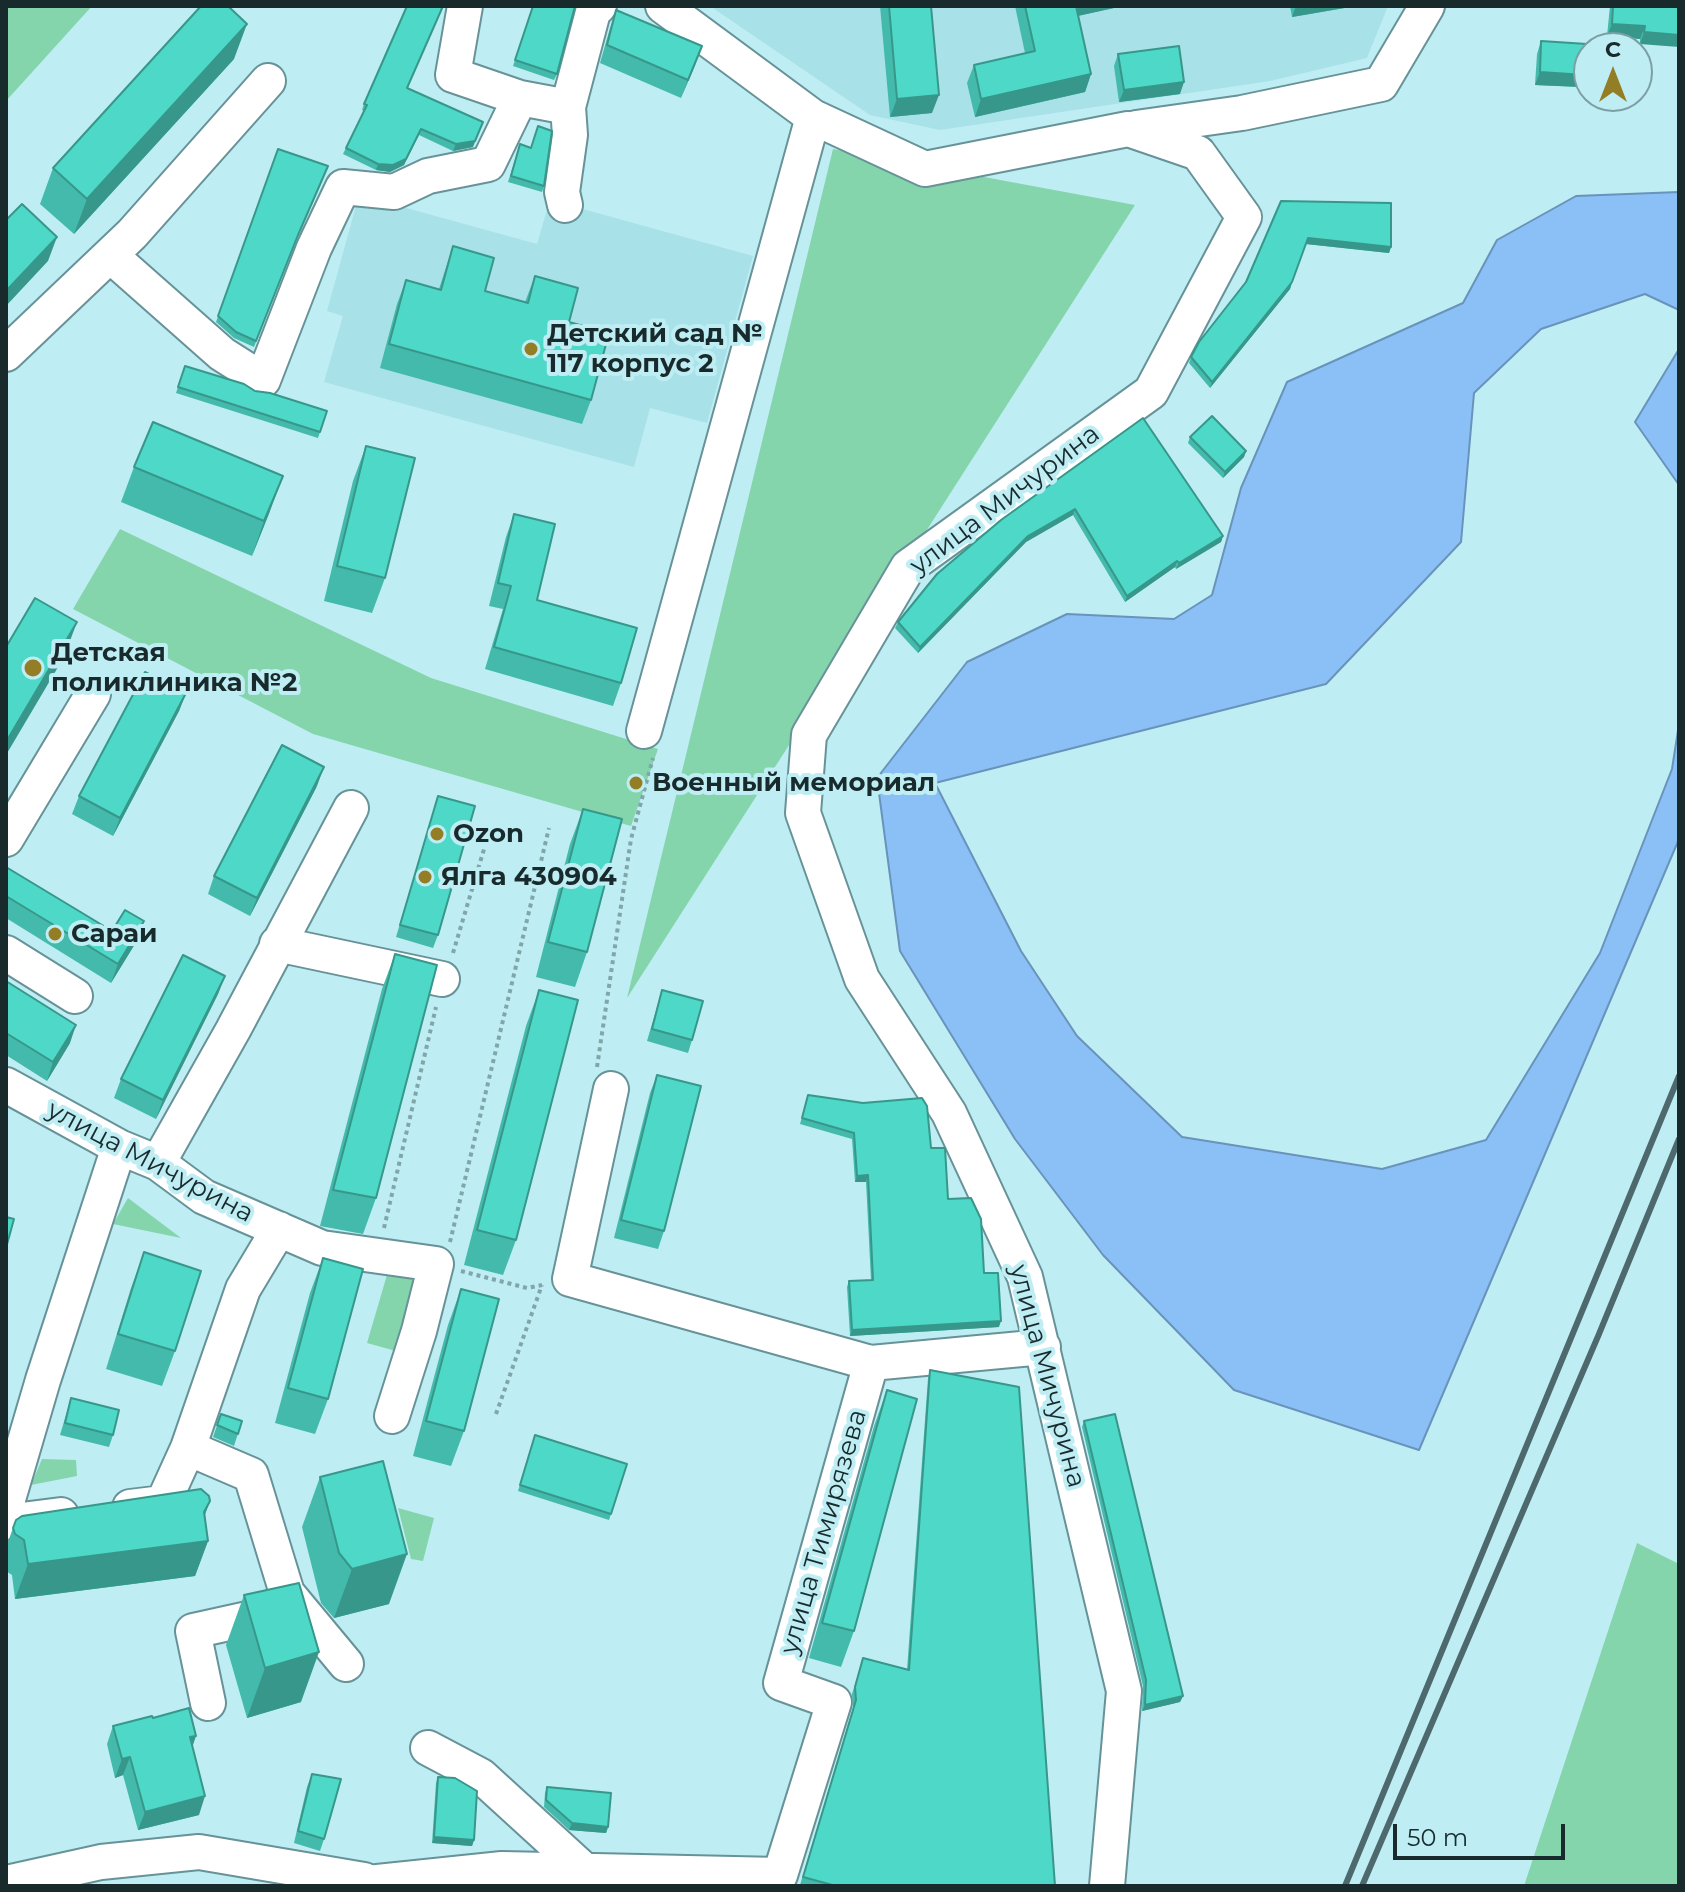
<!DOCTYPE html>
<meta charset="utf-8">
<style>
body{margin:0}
#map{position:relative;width:1685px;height:1892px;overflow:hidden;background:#beedf3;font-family:Montserrat,sans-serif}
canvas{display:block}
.frame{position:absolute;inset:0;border:8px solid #182a2c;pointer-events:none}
.north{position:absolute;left:1573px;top:32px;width:80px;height:80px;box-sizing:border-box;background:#beedf3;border:2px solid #7c9fa3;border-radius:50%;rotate:0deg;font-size:22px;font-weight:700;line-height:32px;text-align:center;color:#182a2c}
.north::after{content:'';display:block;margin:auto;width:28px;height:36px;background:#947e25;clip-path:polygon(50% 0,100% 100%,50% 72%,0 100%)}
.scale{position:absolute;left:1393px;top:1824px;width:172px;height:36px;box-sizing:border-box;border:4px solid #182a2c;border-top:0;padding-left:10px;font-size:24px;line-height:28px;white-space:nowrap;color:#182a2c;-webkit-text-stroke:6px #beedf3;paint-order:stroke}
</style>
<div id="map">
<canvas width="1685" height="1892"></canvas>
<div class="frame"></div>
<div class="north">С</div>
<div class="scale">50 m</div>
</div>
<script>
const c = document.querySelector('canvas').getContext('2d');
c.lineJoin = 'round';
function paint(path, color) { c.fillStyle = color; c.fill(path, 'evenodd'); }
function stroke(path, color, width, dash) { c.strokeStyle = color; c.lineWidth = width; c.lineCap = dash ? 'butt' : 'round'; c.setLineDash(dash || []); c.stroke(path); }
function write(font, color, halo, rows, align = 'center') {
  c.font = font + ' Montserrat,sans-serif'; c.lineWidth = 8; c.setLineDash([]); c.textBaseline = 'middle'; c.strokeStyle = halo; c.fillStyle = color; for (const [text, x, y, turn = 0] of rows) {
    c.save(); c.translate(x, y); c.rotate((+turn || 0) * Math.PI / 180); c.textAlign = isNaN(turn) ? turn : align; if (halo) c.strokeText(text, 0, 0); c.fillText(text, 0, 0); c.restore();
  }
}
paint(new Path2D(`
 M710 6H1388L1367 58 1270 81 940 130 870 115Z
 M359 195 537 244 550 200 753 256 707 423 650 408 634 467 324 382 343 316 327 311Z`), '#a8e1e8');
paint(new Path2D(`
 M6 6H92L6 101Z
 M833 149 1135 205 627 998Z
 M120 529 431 678 658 749 631 826 313 734 73 609Z
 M128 1198 181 1238 113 1224Z
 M389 1268 425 1279 403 1353 367 1343Z
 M42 1459 76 1460 77 1476 31 1485Z
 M398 1508 434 1518 423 1561 411 1559Z
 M1637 1543 1679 1564V1886H1524Z`), '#85d5ac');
const water = new Path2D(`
 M1679 192V310L1645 294 1541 329 1474 393 1461 542 1326 684 935 783 1021 951 1077 1036 1182 1137 1382 1169 1486 1140 1600 953 1672 769 1679 724V839L1419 1450 1234 1390 1103 1255 1015 1139 900 951 877 778 967 662 1067 614 1174 619 1212 595 1241 488 1287 382 1463 303 1497 240 1576 196Z
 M1679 349V485L1635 422Z`);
paint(water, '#8bc0f7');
stroke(water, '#6893ba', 2);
const minor = new Path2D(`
 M663 6 813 117 925 169 1128 129 1198 153 1244 217 1151 392 908 567 809 735 803 813 862 979 949 1113 1025 1277 1124 1691 1107 1886
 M520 98 568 107 593 12 599 6
 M1136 128 1242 113 1381 84 1427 6
 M565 205 562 192 570 135 568 107
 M110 255 222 354 263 380 314 248 343 187 394 192 428 176 488 164 520 98 453 75 465 6
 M6 354 132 234 268 81
 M644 731 813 117
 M6 839 93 694
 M277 944 442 979
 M6 953 75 996
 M6 1085 119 1147 158 1163 204 1197 322 1248 436 1264 419 1331 392 1416
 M611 1089 570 1279 871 1363
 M158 1163 233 1030 351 808
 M188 1448 251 1475 287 1593 346 1664
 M6 1506 43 1380 119 1147
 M130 1507 163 1503 188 1448 243 1289 279 1229
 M6 1522 61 1515
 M208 1703 193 1631 279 1612
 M428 1748 481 1776 585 1871
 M6 1883 101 1862 199 1852 364 1880
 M339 1886 502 1869 780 1875 834 1702 781 1683 871 1363 1043 1347`);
stroke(minor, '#679398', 38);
stroke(new Path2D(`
 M453 953 490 829
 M597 1067 631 839 653 758
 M384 1228 436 1007
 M450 1242 549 828
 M461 1271 527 1288 542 1285
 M496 1414 542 1285`), '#81a6aa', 4, [4, 4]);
stroke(minor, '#fff', 34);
stroke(new Path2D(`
 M1345 1886 1679 1076
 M1362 1886 1599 1334 1679 1139`), '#4e696d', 6);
paint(new Path2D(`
 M533 6 557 74 554 80 513 66Z
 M880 6H931L932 113 890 117Z
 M1015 6H1123L1078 16 1091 74 1085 92 975 117 967 83 974 65 1025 53Z
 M1290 6H1356L1292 17Z
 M1610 6H1679L1640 44V39L1607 36Z
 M616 10 695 65 681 98 600 63 610 28Z
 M1541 41 1585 75 1581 87 1535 85 1537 54Z
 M1118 54 1180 94 1119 102 1114 66Z
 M234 59 74 234 40 204 53 168Z
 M407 88 473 147 453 151 419 135 404 165 390 172 376 170 343 154 364 111 362 110 364 104Z
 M520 144 544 186 542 192 508 182Z
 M278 149 295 241 254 347 234 338 216 322Z
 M1281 201 1391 247 1389 253 1306 244 1290 289 1210 388 1189 363 1191 357 1246 282Z
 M453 246 485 291 525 302 535 276 569 322 591 400 582 424 380 368 397 304 406 280 439 289Z
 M185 366 255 391 327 411 318 438 176 393Z
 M1143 418 1223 536 1221 542 1176 569 1175 567 1125 602 1073 515 1026 542 918 653 895 628 898 622Z
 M1190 437 1246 451 1244 457 1223 478 1188 443Z
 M366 446 385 578 372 613 324 601 353 481Z
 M134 467 270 511 252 556 121 502Z
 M514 514 537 600 621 683 613 706 485 669 503 609 489 606 506 537Z
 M186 693 179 711 113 836 72 814 79 796Z
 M317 786 250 916 208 894 214 876Z
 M438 796V935L433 948 396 937Z
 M583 809 587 952 575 987 536 977 570 844Z
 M6 867 112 931 144 921 138 939 111 983 6 918Z
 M395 954 376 1198 363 1234 320 1226 382 989Z
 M225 976 218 994 156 1119 114 1098 121 1079Z
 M6 981 70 1043 47 1081 6 1055Z
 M539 990 516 1240 503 1275 464 1265 526 1026Z
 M662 990 692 1040 688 1053 647 1041Z
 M657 1075 664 1231 658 1249 614 1238 650 1093Z
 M808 1095 931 1148 948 1199 984 1273 999 1327 850 1336 847 1287 849 1281 871 1280 866 1182H855L852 1139 800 1124Z
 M144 1252 175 1351 162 1386 106 1369 131 1288Z
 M323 1258 328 1399 315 1434 275 1423 310 1293Z
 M461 1289 464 1431 451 1466 413 1456 448 1325Z
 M930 1370 1055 1886H805L800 1885 853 1708 852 1694 863 1658 907 1670 928 1378Z
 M887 1390 854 1631 841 1667 809 1658 874 1426Z
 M71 1398 113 1435 109 1447 60 1435Z
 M221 1414 242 1421 234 1446 213 1437Z
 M1084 1421 1183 1696 1180 1702 1142 1711 1143 1686 1082 1427Z
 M535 1435 627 1464 609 1520 518 1491Z
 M320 1477 389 1604 334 1618 321 1603 302 1527Z
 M210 1501 205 1514 208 1541 195 1576 15 1599 12 1575 6 1571V1547L16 1520Z
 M244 1595 301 1702 247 1718 226 1645Z
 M153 1718 192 1747 199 1815 138 1830 123 1775 115 1778 107 1744 113 1726Z
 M312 1774 324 1839 320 1851 294 1843 307 1787Z
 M438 1777 474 1840 472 1846 432 1843 436 1783Z
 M547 1787 608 1827 606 1833 569 1830 544 1807 545 1793Z`), '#43baab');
paint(new Path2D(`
 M1073 6H1123L1068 18Z
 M1296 6H1356L1292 17Z
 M247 24 234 59 74 234 87 199Z
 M1612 24 1645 26 1640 39 1607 36Z
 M1644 32 1679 35V47L1640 44Z
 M702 46 695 65 681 98 688 80Z
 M1540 72 1585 75 1581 87 1535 85Z
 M1091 74 1085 92 975 117 981 99Z
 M1184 82 1180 94 1119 102 1124 90Z
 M939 95 932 113 890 117 897 99Z
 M483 122 473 147 453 151 456 144Z
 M421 129 404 165 390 172 376 170 378 164Z
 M57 237 48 261 6 306V291Z
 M1308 238 1391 247 1389 253 1306 244Z
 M1292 282 1290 289 1210 388 1212 382Z
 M1246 451 1244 457 1223 478 1225 472Z
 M283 476 270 511 252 556 264 521Z
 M1075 509 1073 515 1026 542 918 653 920 647 1028 536Z
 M1223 536 1221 542 1176 569 1179 563Z
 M1177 561 1175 567 1125 602 1127 596Z
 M77 622 64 657 6 755V742Z
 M186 693 179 711 113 836 120 818Z
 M324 767 317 786 250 916 257 898Z
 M144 921 138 939 111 983 118 964Z
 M225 976 218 994 156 1119 163 1100Z
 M76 1025 70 1043 47 1081 53 1062Z
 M868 1175 866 1182H855L857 1176Z
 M1001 1321 999 1327 850 1336 852 1330Z
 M210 1501 197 1536 208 1541 195 1576 15 1599 28 1564 204 1512Z
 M407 1554 389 1604 334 1618 352 1569Z
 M319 1652 301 1702 247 1718 265 1668Z
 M1183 1696 1180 1702 1142 1711 1145 1705Z
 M196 1736 190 1754V1737Z
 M130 1757 123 1775 115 1778 122 1759Z
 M205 1796 199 1815 138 1830 145 1812Z
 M572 1823 608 1827 606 1833 569 1830Z
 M434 1837 474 1840 472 1846 432 1843Z`), '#37978b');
const building = new Path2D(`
 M201 6H228L247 24 87 199 53 168Z
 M407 6H443L407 88 483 122 475 141 456 144 421 129 406 159 393 165 378 164 346 148 367 105 364 104Z
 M533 6H575L557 74 515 60Z
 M889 6H931L939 95 897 99Z
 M1025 6H1076L1091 74 981 99 974 65 1035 51Z
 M1613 6H1679V35L1644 32 1645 26 1612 24Z
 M616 10 702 46 688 80 607 45Z
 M1541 41 1587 44 1585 75 1540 72Z
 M1179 46 1184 82 1124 90 1118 54Z
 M538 126 552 131 544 186 511 176 520 144 531 148Z
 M278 149 328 166 298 235 256 341 236 332 218 316Z
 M1281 201 1391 203V247L1308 238 1292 282 1212 382 1191 357 1199 342 1246 282Z
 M22 204 57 237 6 291V220Z
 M453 246 494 258 485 291 528 303 535 276 578 288 569 322 609 333 591 400 389 344 406 280 441 290Z
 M185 366 244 384 255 391 270 393 327 411 320 432 178 387Z
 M1212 416 1246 451 1225 472 1190 437Z
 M1143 418 1223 536 1179 563 1177 561 1127 596 1075 509 1028 536 920 647 898 622 937 574 1001 520Z
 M153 422 283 476 264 521 134 467Z
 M366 446 415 458 385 578 337 566Z
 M514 514 555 524 537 600 637 628 621 683 494 647 511 586 498 583Z
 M35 598 77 622 6 742V647Z
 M145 672 186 693 120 818 79 796Z
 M282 745 324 767 257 898 214 876Z
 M438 796 475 806 438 935 400 925Z
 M583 809 622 819 587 952 548 942Z
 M6 867 112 931 125 910 144 921 118 964 6 896Z
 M395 954 437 965 376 1198 333 1190Z
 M183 955 225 976 163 1100 121 1079Z
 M6 981 76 1025 53 1062 6 1033Z
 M539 990 578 1000 516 1240 477 1230Z
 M662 990 703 1001 692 1040 652 1029Z
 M657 1075 701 1086 664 1231 621 1220Z
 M808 1095 863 1103 922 1098 927 1106 931 1148H945L948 1199 971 1198 981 1219 984 1273H998L1001 1321 852 1330 849 1281 873 1280 868 1175 857 1176 854 1133 802 1118Z
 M6 1217 14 1219 6 1248Z
 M144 1252 201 1271 175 1351 118 1334Z
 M323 1258 363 1269 328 1399 288 1388Z
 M461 1289 499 1299 464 1431 426 1421Z
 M930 1370 1019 1387 1055 1886H836L803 1877 856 1700 855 1687 863 1658 909 1670Z
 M887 1390 917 1399 854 1631 822 1623Z
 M71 1398 119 1410 113 1435 65 1423Z
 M221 1414 242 1421 238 1434 217 1425Z
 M1115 1414 1183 1696 1145 1705 1146 1680 1084 1421Z
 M535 1435 627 1464 611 1514 520 1485Z
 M383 1461 407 1554 352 1569 339 1553 320 1477Z
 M201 1489 209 1496 210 1501 204 1512 208 1541 28 1564 24 1540 15 1534 13 1528 16 1520 22 1516Z
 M299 1583 319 1652 265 1668 244 1595Z
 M189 1708 196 1736 190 1737 205 1796 145 1812 130 1757 122 1759 113 1726 152 1716 153 1718Z
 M312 1774 341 1779 324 1839 298 1831Z
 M438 1777 455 1778 477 1791 474 1840 434 1837Z
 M547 1787 611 1793 608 1827 572 1823 546 1800Z`);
paint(building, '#4ed8c7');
stroke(building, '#37978b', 2);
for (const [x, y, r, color] of [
 [531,349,8,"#947e25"],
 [33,668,10,"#947e25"],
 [636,783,8,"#947e25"],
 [437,834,8,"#947e25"],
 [425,877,8,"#947e25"],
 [55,934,8,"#947e25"]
]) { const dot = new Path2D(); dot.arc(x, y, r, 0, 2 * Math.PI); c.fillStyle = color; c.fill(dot); stroke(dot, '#beedf3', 3); }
write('bold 26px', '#182a2c', '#beedf3', [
 ["Детский сад №",547,334],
 ["117 корпус 2",547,364],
 ["Детская",51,653],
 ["поликлиника №2",51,683],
 ["Военный мемориал",652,783],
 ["Ozon",453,834],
 ["Ялга 430904",441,877],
 ["Сараи",71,934]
], 'left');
write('26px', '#182a2c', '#beedf3', [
 ["улица Мичурина",1005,500,-37],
 ["улица Мичурина",150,1162,28],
 ["улица Мичурина",1047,1376,75],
 ["улица Тимирязева",824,1532,-74]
]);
</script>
